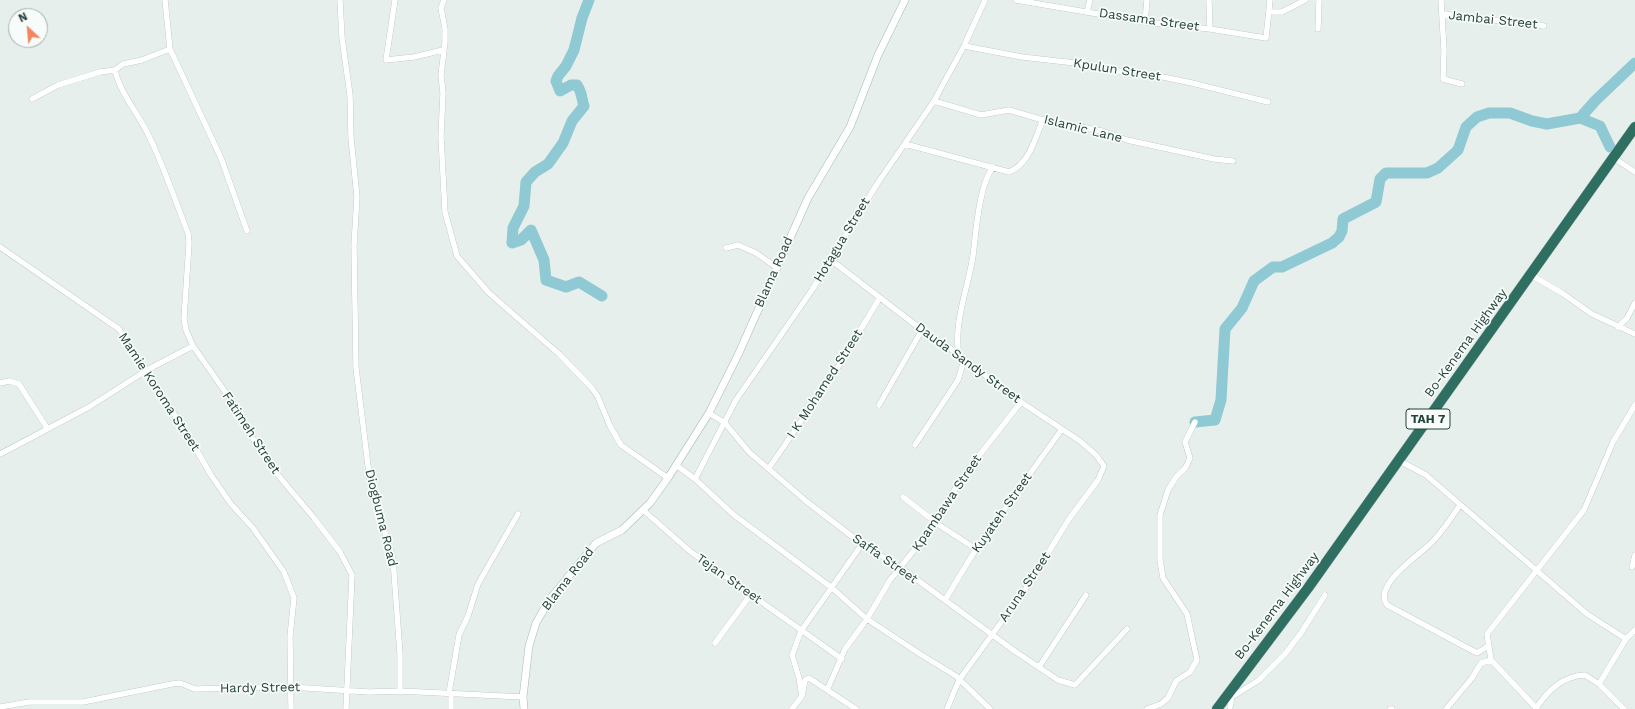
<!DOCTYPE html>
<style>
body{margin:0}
#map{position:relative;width:1635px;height:709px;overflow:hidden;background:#e6efeb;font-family:"Work Sans",sans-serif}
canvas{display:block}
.north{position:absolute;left:8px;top:8px;width:40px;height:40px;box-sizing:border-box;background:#f7fbf9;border:1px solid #a3b1ad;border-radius:50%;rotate:334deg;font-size:11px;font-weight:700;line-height:16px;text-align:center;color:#24423a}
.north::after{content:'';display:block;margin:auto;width:14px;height:18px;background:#f4845f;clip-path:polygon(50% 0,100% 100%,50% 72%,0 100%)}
</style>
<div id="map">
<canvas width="1635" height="709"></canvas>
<div class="north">N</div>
</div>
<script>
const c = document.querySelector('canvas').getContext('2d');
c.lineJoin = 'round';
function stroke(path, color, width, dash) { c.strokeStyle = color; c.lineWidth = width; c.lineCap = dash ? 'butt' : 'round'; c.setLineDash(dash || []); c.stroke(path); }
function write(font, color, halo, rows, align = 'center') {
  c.font = font + ' "Work Sans",sans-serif'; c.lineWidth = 3.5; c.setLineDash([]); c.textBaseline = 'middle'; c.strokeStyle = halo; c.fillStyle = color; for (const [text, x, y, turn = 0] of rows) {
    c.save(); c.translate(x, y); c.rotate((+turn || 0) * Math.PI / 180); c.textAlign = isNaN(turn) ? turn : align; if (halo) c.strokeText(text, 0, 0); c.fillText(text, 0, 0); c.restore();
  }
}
stroke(new Path2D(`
 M589 0 582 18 574 50 566 66 558 76 556 81 560 91 571 85H577C583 94 581 98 584 106L572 121 563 143 548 164 535 172 526 182 524 206 513 228 512 243 521 240 531 230 544 260 546 280 566 287 579 282 602 296
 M1580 118 1595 101 1635 63
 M1195 422 1215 420 1221 400 1225 329 1242 308 1254 281 1273 267H1282L1332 243 1339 237 1342 231 1343 219 1376 202 1380 179 1386 173H1427L1438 168 1458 150 1466 127 1477 117 1489 113H1510L1532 121 1547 124 1580 118 1600 126 1610 147`), '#8ec9d4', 11);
const street = new Path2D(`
 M165 0 170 49 221 158 247 231
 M340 0 342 38 350 95 351 138 357 197 354 245 356 368 370 482 393 559 400 654V691
 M395 0 386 60 414 57 443 50
 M444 0 441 8 445 29V42L441 75 443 93 441 137 445 212 457 256 489 293 559 354 592 388 598 397 610 426 621 445 668 478
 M1016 0 1145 22 1210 29 1266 38 1270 0
 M1209 0 1210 29
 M1441 0 1444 50 1443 79 1462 84
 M1087 12 1090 0
 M1269 12H1282L1305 0
 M1442 14 1544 26
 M1145 22 1147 0
 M1318 29 1319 0
 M964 46 1022 57 1093 65 1123 72 1158 76 1192 83 1268 102
 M115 70C119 91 139 115 149 136 164 167 175 200 188 233L189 243 184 319 186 330 193 346 231 400 260 451 278 475 314 518 340 552 352 575 346 709
 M32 99 58 85 100 72 115 70 123 64 142 60 170 49
 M934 101 981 115 1009 110 1043 120 1102 131 1127 140 1214 159 1233 161
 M905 144 1009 172C1030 163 1034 140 1043 120
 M1614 158 1635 172
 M0 247 119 329 186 432 211 475 231 504 253 528 284 572 294 598 290 636 291 709
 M726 248 738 245 756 253 776 267
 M831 260 922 330 943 343 1021 402 1080 441 1096 455 1104 466 1098 480 1069 519 1029 584 959 680 947 709
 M1531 275 1562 293 1592 314 1635 334
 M1618 327 1627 318 1635 303
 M959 356C953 323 968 288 973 256 976 232 979 185 993 167
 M0 383 9 381 19 384 47 428
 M879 405 922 330
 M709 413 725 423 749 452 806 501 862 544 901 568 1016 652 1058 680 1075 685 1127 629
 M915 445 958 380 964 360
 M0 454 89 407 147 370 193 346
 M1398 460 1426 475 1587 614 1626 639
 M676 465 695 479 734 515 832 588 867 619 920 654 956 676 990 709
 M769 468 840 364 879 299
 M695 479 736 400 812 290 877 184 934 101 964 46 985 0
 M903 497 934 521
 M1460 505C1452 517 1444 529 1434 540 1423 553 1372 584 1387 605L1477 653 1488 646
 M643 510 691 552 842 659
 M936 523 976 549
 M1632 567 1635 555
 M945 600 976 549 1062 429
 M715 643 751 594
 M1039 667 1086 595
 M828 688 845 649 867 619 890 580 936 523 934 521 967 471 1021 402
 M449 693 459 635 468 616 478 584 518 514
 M451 693V709
 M802 696 799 678 792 655 794 650 801 631 862 544
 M0 707 29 702H83L172 684 180 683 195 689 291 687 369 692 400 691 523 697
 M1230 707 1232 697 1259 680 1285 654 1301 633 1325 595
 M1536 708C1548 691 1562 676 1585 675L1599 684
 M792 709 802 696 805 680 809 678 856 709
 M1147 709 1161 704 1168 698 1176 681 1190 672 1197 660 1187 614 1163 578 1160 560V515L1168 490 1176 477 1186 467 1190 458 1185 442 1195 422
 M1390 709H1392
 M1446 709 1472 678 1481 663 1491 660
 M1537 709 1491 660 1487 634 1584 510 1613 442 1635 405
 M1624 709 1599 684 1626 639 1635 630`);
const secondary = new Path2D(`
 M524 709 523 697 529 646 536 623 550 599 596 543 622 530 650 503 668 478 709 413 738 355 808 198 850 127 878 55 905 0`);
const highway = new Path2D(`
 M1217 709 1308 588 1635 127`);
stroke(street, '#a8b8b2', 6);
stroke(secondary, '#a4bbb3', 8);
stroke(highway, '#c2cac8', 11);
stroke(street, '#fff', 5.5);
stroke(secondary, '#fff', 7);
stroke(highway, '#2f6f62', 10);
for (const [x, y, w] of [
 [1428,419,44]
]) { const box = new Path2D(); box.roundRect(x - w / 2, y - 10, w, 20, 3); c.fillStyle = '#f7fbf9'; c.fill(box); stroke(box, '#24423a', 1); }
write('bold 12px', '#24423a', null, [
 ["TAH 7",1428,419]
]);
write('13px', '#24423a', '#f7fbf9', [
 ["Dassama Street",1149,20,8],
 ["Jambai Street",1493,20,6],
 ["Kpulun Street",1117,70,9],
 ["Islamic Lane",1083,129,14],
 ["Hotagua Street",842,240,-59],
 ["Blama Road",774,272,-66],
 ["Bo-Kenema Highway",1466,343,-54],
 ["Dauda Sandy Street",968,363,36],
 ["I K Mohamed Street",825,384,-57],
 ["Mamie Koroma Street",159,392,57],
 ["Fatimeh Street",251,433,57],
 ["Kpambawa Street",947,503,-56],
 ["Kuyateh Street",1002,513,-55],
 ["Diogbuma Road",381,518,76],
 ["Saffa Street",885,559,35],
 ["Blama Road",568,579,-52],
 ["Tejan Street",729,579,35],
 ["Aruna Street",1025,587,-56],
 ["Bo-Kenema Highway",1277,606,-53],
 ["Hardy Street",260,688,-1]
]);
</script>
